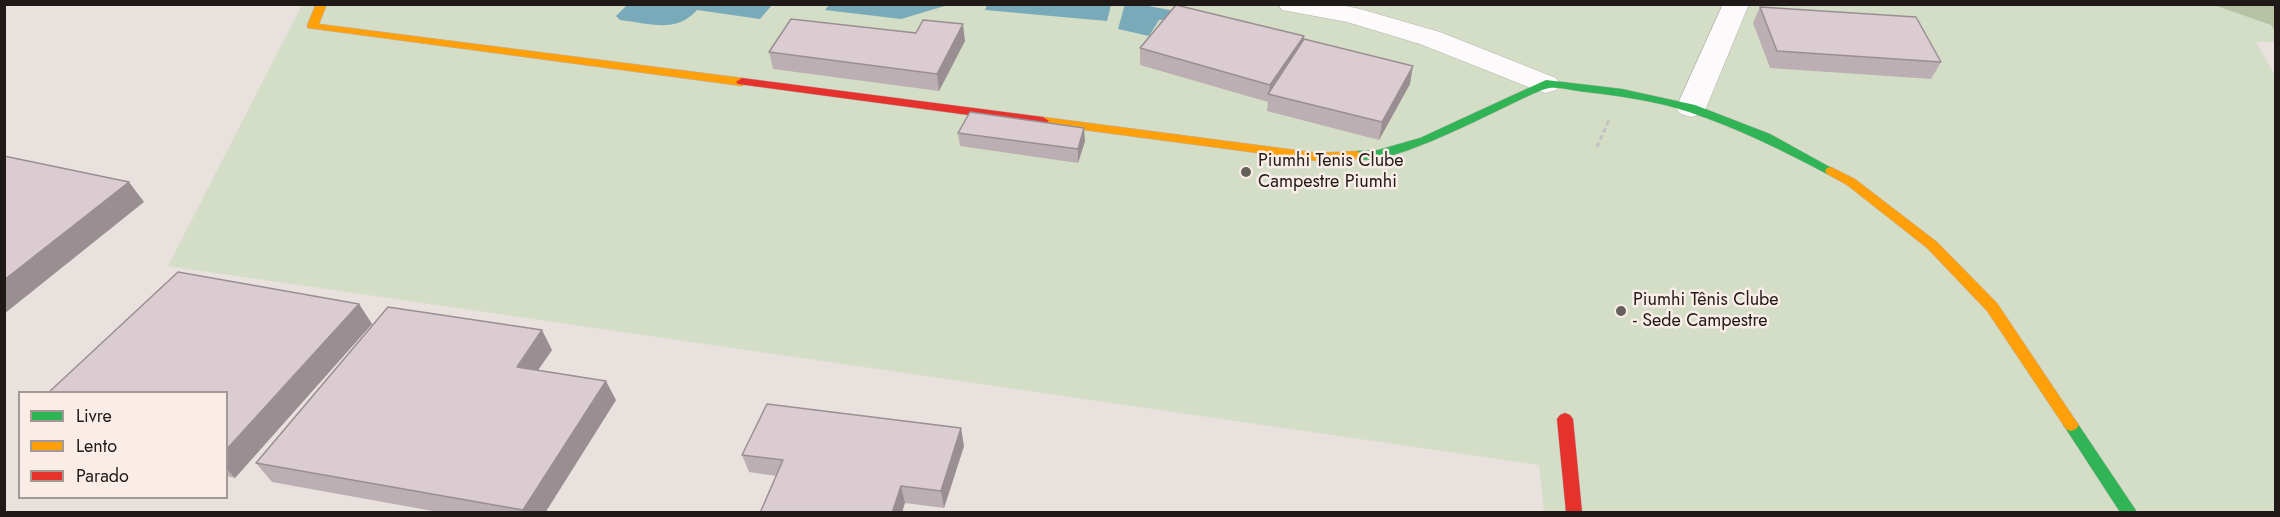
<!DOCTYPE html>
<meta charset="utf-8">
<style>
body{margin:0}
#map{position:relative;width:2280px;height:517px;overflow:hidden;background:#e9e1de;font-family:Jost,sans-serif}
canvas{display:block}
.frame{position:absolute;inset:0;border:6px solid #1f1a18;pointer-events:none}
.legend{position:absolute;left:18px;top:391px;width:210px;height:108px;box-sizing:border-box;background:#faede7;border:2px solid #a29994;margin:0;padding:8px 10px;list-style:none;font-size:18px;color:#1f1a18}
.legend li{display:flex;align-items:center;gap:12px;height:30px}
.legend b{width:30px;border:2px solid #a29994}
</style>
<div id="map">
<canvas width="2280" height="517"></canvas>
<div class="frame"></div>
<ul class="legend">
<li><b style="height:8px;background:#30b455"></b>Livre</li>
<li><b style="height:8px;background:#ff9f0a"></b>Lento</li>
<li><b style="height:8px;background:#e5322d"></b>Parado</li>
</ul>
</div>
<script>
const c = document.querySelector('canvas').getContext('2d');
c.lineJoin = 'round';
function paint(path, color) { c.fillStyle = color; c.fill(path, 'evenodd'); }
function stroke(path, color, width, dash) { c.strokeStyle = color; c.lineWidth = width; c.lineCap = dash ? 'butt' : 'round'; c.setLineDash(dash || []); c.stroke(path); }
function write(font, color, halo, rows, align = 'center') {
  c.font = font + ' Jost,sans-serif'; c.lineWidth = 5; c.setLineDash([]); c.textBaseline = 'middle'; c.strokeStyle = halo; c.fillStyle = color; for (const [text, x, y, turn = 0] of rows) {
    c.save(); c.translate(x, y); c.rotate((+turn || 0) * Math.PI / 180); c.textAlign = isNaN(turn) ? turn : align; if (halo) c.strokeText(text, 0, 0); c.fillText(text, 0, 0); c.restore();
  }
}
paint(new Path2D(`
 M2264 4 2275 16V42H2256L2276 77 2275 512H1544L1539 465 168 266 302 5Z`), '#d4ddc6');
paint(new Path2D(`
 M2214 5H2275V31L2271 25Z`), '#b5c2a4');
paint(new Path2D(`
 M1125 4 1143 5 1260 27 1173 19 1159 20 1149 36 1118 29Z
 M627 5V4L772 5 760 19 697 10C676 34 649 23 620 20L616 16Z
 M829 5V4L948 5 901 19 825 10Z
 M987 5 1111 4V5L1107 21 985 10Z`), '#78aab9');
const street = new Path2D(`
 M1278 4H1337L1360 9 1440 32 1556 78 1560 84 1556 90 1546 93 1536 90 1420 44 1347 22 1282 10Z
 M1723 4H1749L1706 108 1701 114 1691 117 1681 114 1676 108Z`);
const fast = new Path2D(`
 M1546 80 1622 89 1695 105 1770 134 1837 171 1831 175 1827 174C1782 150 1737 128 1689 112 1657 101 1620 96 1586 92 1574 91 1556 85 1545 89 1514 99 1375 180 1351 155L1357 151 1378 150 1420 138Z
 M2071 419 2076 421 2137 512H2120L2066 429 2063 425 2066 421Z`);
const slow = new Path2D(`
 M316 4H327L319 24 742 78 748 82 742 86 308 28 307 26Z
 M1043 117 1318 153 1357 151 1363 155 1357 159 1318 161 1039 124 1037 121Z
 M1831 167 1855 179 1937 242 1997 303 2076 421 2079 425 2076 429 2071 431 2066 429 1987 311 1927 248 1847 185 1827 174 1825 171 1827 168Z`);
const jam = new Path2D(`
 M742 78 1043 117 1049 121 1043 125 738 84 736 82Z
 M1565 413 1570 415 1573 419 1582 512H1566L1557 419 1560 415Z`);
stroke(street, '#b7b1af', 1);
stroke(fast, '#b7b1af', 1);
stroke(slow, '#b7b1af', 1);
stroke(jam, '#b7b1af', 1);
stroke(new Path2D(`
 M1597 147 1609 120`), '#c4c1c1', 3, [5, 3]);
paint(street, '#fcfafa');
paint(fast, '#30b455');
paint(slow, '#ff9f0a');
paint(jam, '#e5322d');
paint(new Path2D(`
 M1760 7 1941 62 1931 79 1770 68 1753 23Z
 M1304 40 1410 84 1379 140 1267 111 1268 102 1140 65V48Z
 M965 41 939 91 773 69 769 52Z
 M958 133 1085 141 1078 163 960 146Z
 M359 304 372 324 235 478 226 476V393Z
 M552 350 538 370 616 400 545 513H444L272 482 256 463Z
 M964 446 944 508 905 503 776 476 749 472 742 455Z`), '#bbafb4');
paint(new Path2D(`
 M963 24 965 41 939 91 937 74Z
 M1304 36 1302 53 1269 94 1270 85Z
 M1413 66 1410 84 1379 140 1382 122Z
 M1084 128 1085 141 1078 163V149Z
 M129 182 144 202 4 314V280Z
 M359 304 372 324 235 478 226 468V450Z
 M542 330 552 350 527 386 517 367Z
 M606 381 616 400 545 513H525L523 510Z
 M961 428 964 446 944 508 941 491Z
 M901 486 905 503 902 513H892Z`), '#998f92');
const building = new Path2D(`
 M1176 5 1304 36 1270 85 1140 48Z
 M1760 7 1916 17 1941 62 1777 51Z
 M791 19 916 33 923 20 963 24 937 74 769 52Z
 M1304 39 1413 66 1382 122 1268 94Z
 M970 112 1084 128 1078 149 958 133Z
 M4 156 129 182 4 280Z
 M178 272 359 304 226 450V393H48Z
 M388 307 542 330 517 367 606 381 523 510 256 463Z
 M767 404 961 428 941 491 901 486 892 513H760L783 460 742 455Z`);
paint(building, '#daccd1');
stroke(building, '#998f92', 1.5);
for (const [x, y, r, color] of [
 [1246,172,6,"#66605d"],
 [1621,311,6,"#66605d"]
]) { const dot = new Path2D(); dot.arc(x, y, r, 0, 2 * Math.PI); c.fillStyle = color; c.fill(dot); stroke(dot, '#faede7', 2); }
write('18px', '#1f1a18', '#faede7', [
 ["Piumhi Tenis Clube",1258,162],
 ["Campestre Piumhi",1258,183],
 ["Piumhi Tênis Clube",1633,301],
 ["- Sede Campestre",1633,322]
], 'left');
</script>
